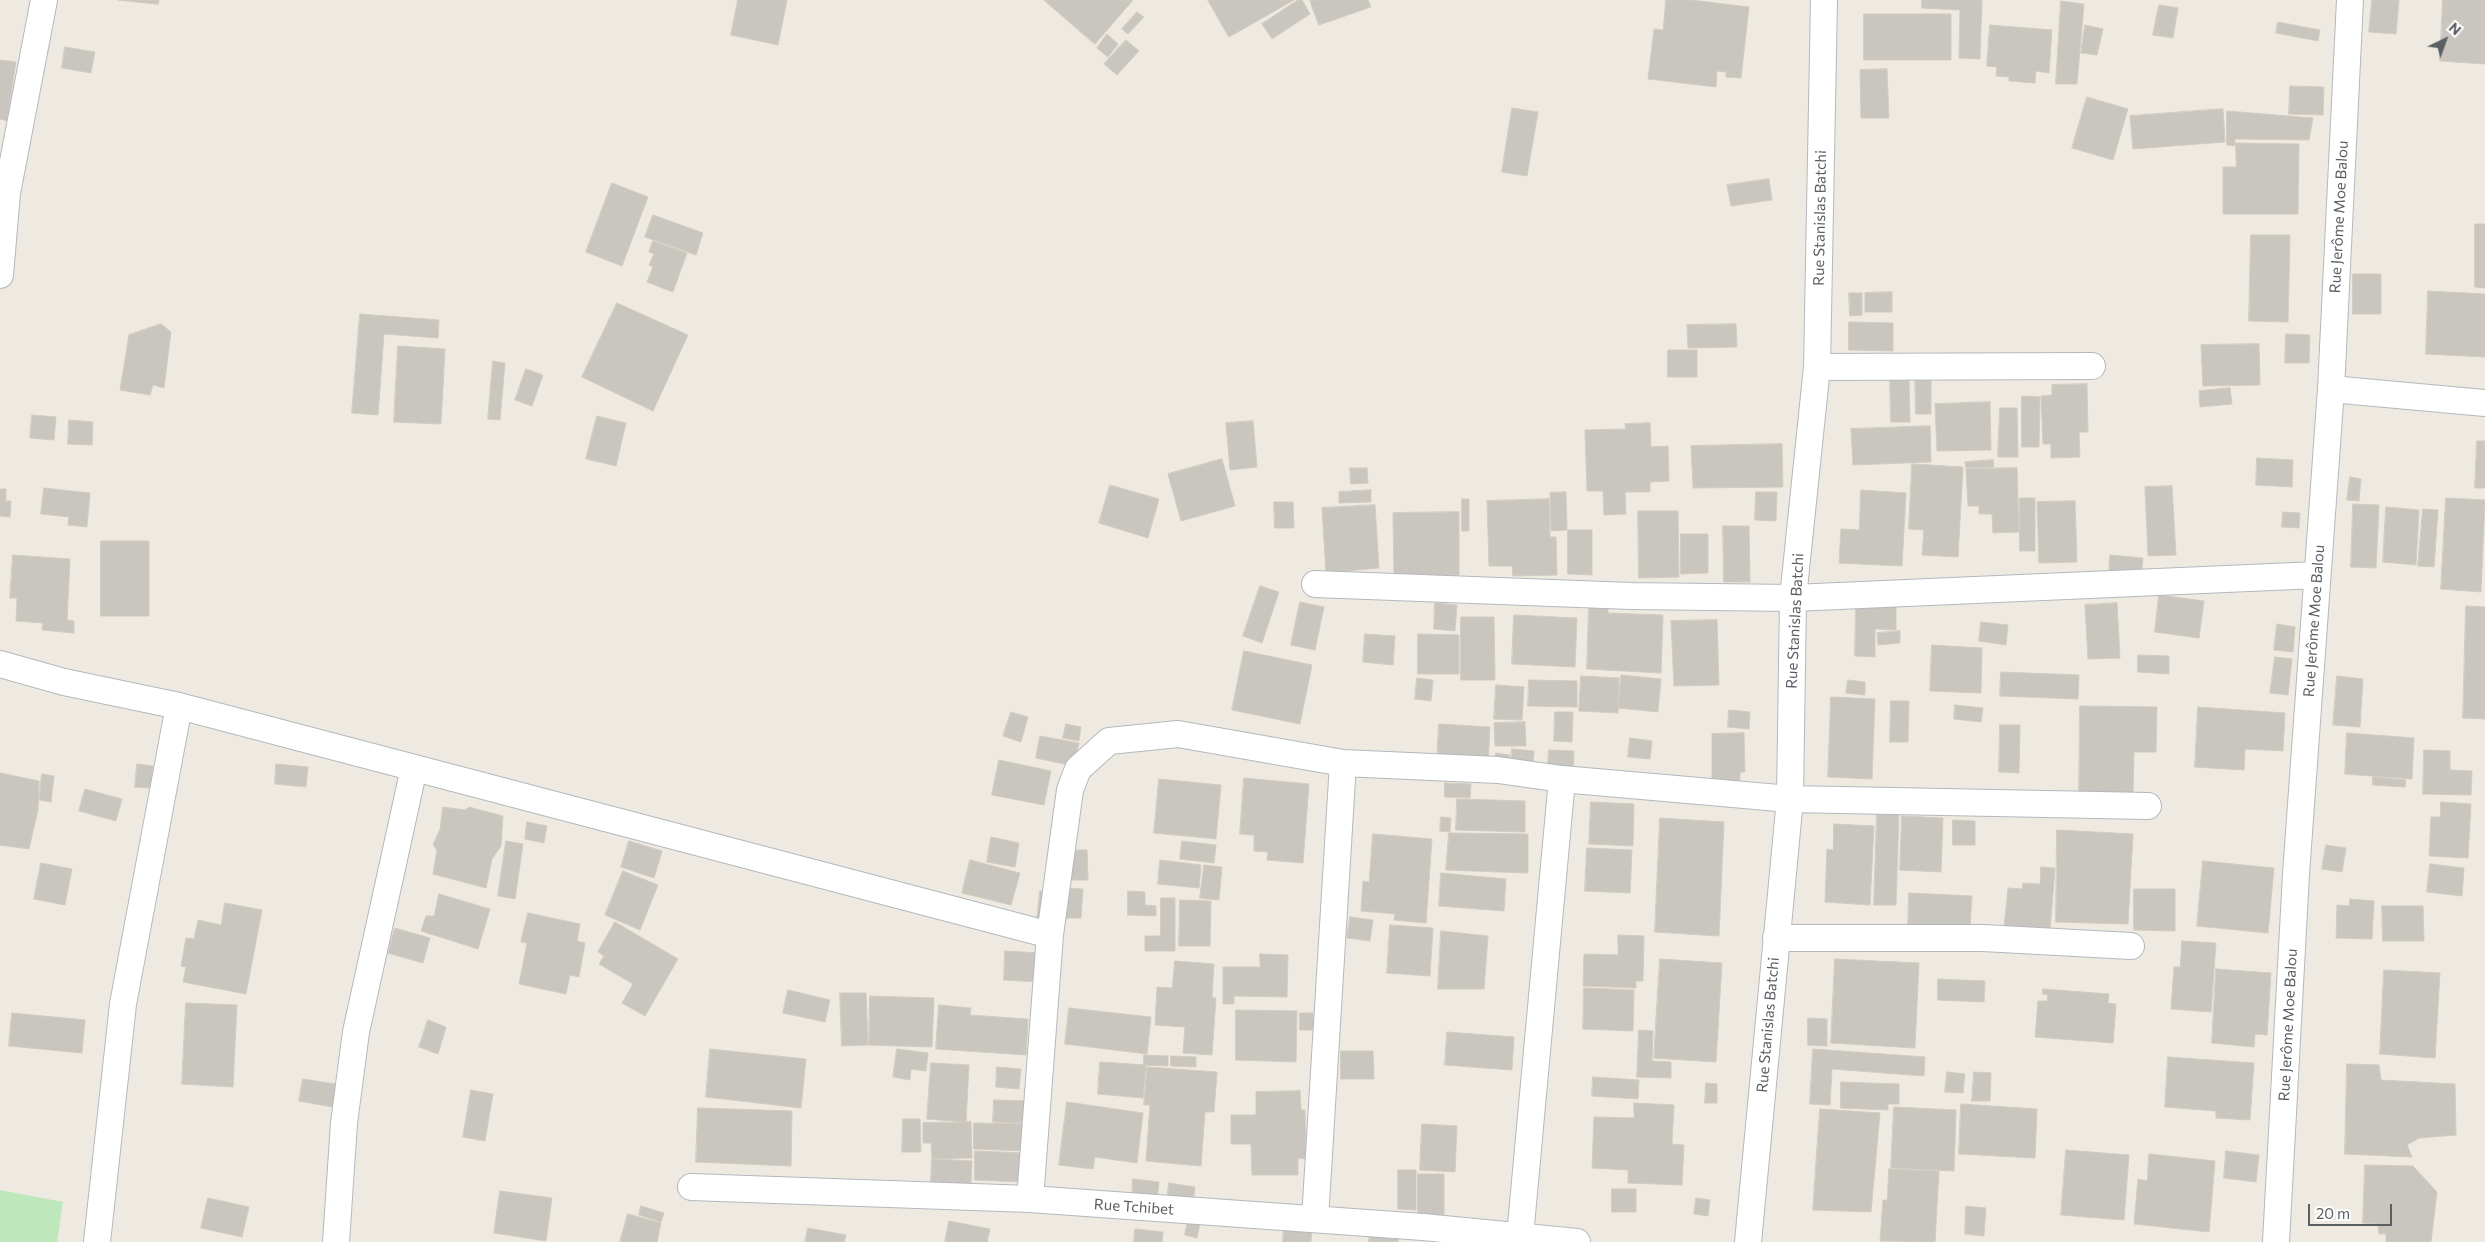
<!DOCTYPE html>
<meta charset="utf-8">
<style>
body{margin:0}
#map{position:relative;width:2485px;height:1242px;overflow:hidden;background:#eeeae1;font-family:Commissioner,sans-serif}
canvas{display:block}
.north{position:absolute;left:2420px;top:15px;width:50px;height:50px;-webkit-text-stroke:4px #fff;paint-order:stroke;rotate:42deg;font-size:14px;font-weight:700;line-height:20px;text-align:center;color:#5a5f63}
.north::after{content:'';display:block;margin:auto;width:18px;height:22px;background:#5a5f63;clip-path:polygon(50% 0,100% 100%,50% 72%,0 100%)}
.scale{position:absolute;left:2308px;top:1204px;width:84px;height:22px;box-sizing:border-box;border:2px solid #5a5f63;border-top:0;padding-left:6px;font-size:15px;line-height:18px;white-space:nowrap;color:#5a5f63;-webkit-text-stroke:4px #fff;paint-order:stroke}
</style>
<div id="map">
<canvas width="2485" height="1242"></canvas>
<div class="north">N</div>
<div class="scale">20 m</div>
</div>
<script>
const c = document.querySelector('canvas').getContext('2d');
c.lineJoin = 'round';
function paint(path, color) { c.fillStyle = color; c.fill(path, 'evenodd'); }
function stroke(path, color, width, dash) { c.strokeStyle = color; c.lineWidth = width; c.lineCap = dash ? 'butt' : 'round'; c.setLineDash(dash || []); c.stroke(path); }
function write(font, color, halo, rows, align = 'center') {
  c.font = font + ' Commissioner,sans-serif'; c.lineWidth = 4.5; c.setLineDash([]); c.textBaseline = 'middle'; c.strokeStyle = halo; c.fillStyle = color; for (const [text, x, y, turn = 0] of rows) {
    c.save(); c.translate(x, y); c.rotate((+turn || 0) * Math.PI / 180); c.textAlign = isNaN(turn) ? turn : align; if (halo) c.strokeText(text, 0, 0); c.fillText(text, 0, 0); c.restore();
  }
}
paint(new Path2D(`
 M0 1190 63 1202 57 1242H0Z`), '#bfe7bc');
const building = new Path2D(`
 M118 0H159L158 4Z
 M738 0H787L778 45 731 35Z
 M1044 0H1133L1095 44Z
 M1208 0H1294L1229 37Z
 M1298 0H1302L1310 14 1272 39 1262 24Z
 M1310 0H1368L1371 7 1319 25Z
 M1666 0H1691L1749 7 1741 78 1726 77V72L1717 71 1716 87 1648 79 1654 29 1663 30Z
 M1922 0H1982L1980 59 1959 58 1960 10 1922 8Z
 M2372 0H2399L2396 34 2369 32Z
 M2443 0H2485V64L2440 61Z
 M2061 1 2084 4 2077 84H2056Z
 M2159 5 2178 8 2173 38 2153 35Z
 M1137 12 1144 17 1128 34 1122 29Z
 M1864 14H1951V60H1864Z
 M2278 22 2320 30 2318 41 2276 33Z
 M1990 25 2052 30 2049 73 2036 71 2035 83 2009 81V77L1996 76 1997 67 1987 66Z
 M2085 25 2103 29 2097 55 2081 53Z
 M1107 34 1118 44 1108 57 1097 48Z
 M1126 40 1139 51 1117 75 1104 64Z
 M65 47 95 52 91 73 62 68Z
 M0 60 16 62 7 121 0 119Z
 M1887 69 1889 118H1861L1860 70Z
 M2290 86 2324 87 2323 115 2289 114Z
 M2087 97 2128 109 2113 160 2072 148Z
 M1512 108 1538 112 1527 176 1502 172Z
 M2223 109 2225 142 2133 149 2130 116Z
 M2227 111 2313 118 2309 140 2235 139V146L2227 145Z
 M2236 143 2299 144 2298 214H2223V167H2236Z
 M1769 179 1772 200 1731 206 1727 185Z
 M612 183 648 197 622 266 586 252Z
 M653 215 703 233 696 255 645 237Z
 M2475 224H2485V288L2475 287Z
 M2251 235H2290L2288 322 2249 321Z
 M653 241 687 253 673 292 647 282 653 267 649 265 654 254 649 252Z
 M2353 274H2381V314H2353Z
 M2428 291 2485 294V357L2426 354Z
 M1892 292V312H1865V293Z
 M1849 293H1862V315L1850 316Z
 M617 303 688 335 653 411 582 377Z
 M360 314 439 320 438 338 384 334 378 415 352 413Z
 M1849 322 1893 323V351L1849 350Z
 M161 324 171 332 164 388 153 385 150 395 120 390 129 335Z
 M1736 324 1737 347 1688 348 1687 325Z
 M2286 334 2310 335 2309 363H2285Z
 M2259 344 2260 385 2203 386 2201 345Z
 M398 346 445 349 441 424 394 422Z
 M1668 350H1697V377H1668Z
 M493 361 505 363 500 420 488 419Z
 M526 369 543 375 532 406 515 400Z
 M1915 377H1931V414H1916Z
 M1890 380H1909L1910 422H1891Z
 M2087 384 2088 432H2079L2080 457 2051 458V444H2043L2041 396 2052 395V385Z
 M2230 388 2232 404 2200 407 2199 391Z
 M2022 396 2040 397 2039 447H2022Z
 M1990 402 1991 450 1937 451 1935 404Z
 M2000 408H2017L2018 457H1998Z
 M32 415 56 417 54 440 30 438Z
 M597 416 626 423 616 466 586 459Z
 M69 420 93 422 92 445 68 444Z
 M1253 421 1257 467 1230 470 1226 423Z
 M1650 423 1651 447 1668 446 1669 481 1650 482V492H1625L1626 514 1604 515 1603 491H1587L1585 430 1626 429 1625 424Z
 M1930 426 1931 462 1853 465 1851 429Z
 M2477 441H2485V488H2475Z
 M1782 444 1783 487 1693 488 1691 446Z
 M2257 458 2293 460 2292 487 2256 485Z
 M1222 459 1235 506 1181 521 1168 474Z
 M1993 460 1994 467 1966 468 1965 462Z
 M1912 464 1963 467 1958 557 1922 555 1924 530 1909 529Z
 M1350 468H1367L1368 483 1351 484Z
 M2017 468 2019 532 1993 533 1992 514H1979V506H1968L1966 469Z
 M2350 477 2361 479 2359 501 2347 500Z
 M1110 485 1159 499 1148 538 1099 523Z
 M2172 486 2176 555 2148 556 2145 487Z
 M44 488 90 493 87 527 68 525 69 517 41 514Z
 M0 489H6V501H11L10 517 0 516Z
 M1371 490V502L1339 503V492Z
 M1861 490 1906 493 1902 566 1839 563 1841 529 1859 530Z
 M1566 492 1567 530 1551 531 1550 493Z
 M1756 492H1777L1776 521 1755 520Z
 M2020 498H2035V551H2020Z
 M2446 498 2485 500 2481 592 2441 589Z
 M1462 499H1469V531H1462Z
 M1549 499 1550 537H1556L1557 575 1513 576 1512 566H1489L1487 501Z
 M2075 501 2077 562 2039 563 2037 502Z
 M1274 502H1293L1294 528H1275Z
 M2353 504 2379 505 2376 568 2351 567Z
 M1375 505 1379 568 1326 573 1322 508Z
 M2386 507 2419 510 2416 565 2383 562Z
 M2423 509 2438 510 2434 567 2418 566Z
 M1638 511H1678L1679 577 1639 578Z
 M1459 512V575H1394L1393 513Z
 M2283 512 2300 513 2299 528 2282 527Z
 M1723 526H1749L1750 582H1724Z
 M1568 530H1592V575L1568 574Z
 M1681 534H1708V573L1681 574Z
 M101 541H149V616H101Z
 M13 555 70 559 67 620 74 621V633L42 630 43 623 16 621 17 598H10Z
 M2110 555 2143 558 2141 578 2109 575Z
 M1260 586 1279 592 1262 643 1243 636Z
 M2159 595 2204 601 2199 638 2155 632Z
 M1856 600 1896 601V630L1875 629V657L1855 656Z
 M1300 602 1324 607 1315 650 1291 645Z
 M1435 603 1457 605 1455 631 1434 629Z
 M2117 603 2120 658 2088 659 2085 605Z
 M1589 604 1608 605V613L1663 615 1661 673 1587 669Z
 M2466 606 2485 607V719L2463 718Z
 M1514 615 1577 618 1575 667 1512 664Z
 M1461 617H1494L1495 680H1461Z
 M1717 620 1719 685 1674 686 1671 621Z
 M1981 622 2008 625 2006 645 1979 641Z
 M2277 624 2295 627 2293 652 2274 650Z
 M1900 631V643L1878 645 1877 633Z
 M1365 634 1395 636 1393 665 1363 662Z
 M1418 634 1459 635V674H1418Z
 M1932 645 1982 648 1981 693 1930 691Z
 M1244 651 1312 665 1300 724 1232 710Z
 M2138 655 2169 656V674L2138 672Z
 M2275 657 2292 659 2288 695 2270 693Z
 M2001 672 2079 675 2078 699 2000 696Z
 M1621 675 1661 679 1658 712 1618 708Z
 M1581 676 1619 678 1618 713 1579 711Z
 M2337 676 2363 679 2360 727 2333 725Z
 M1417 678 1433 680 1431 701 1415 699Z
 M1529 680 1577 681V707L1528 706Z
 M1848 680 1865 682V695L1846 693Z
 M1496 685 1524 687 1522 720 1494 719Z
 M1831 697 1875 699 1872 779 1828 777Z
 M1891 701H1909L1908 742H1890Z
 M1955 705 1983 708 1981 722 1954 719Z
 M2080 706 2157 707 2156 752H2134L2133 794H2079Z
 M2198 707 2285 713 2283 751 2245 749 2244 770 2195 767Z
 M1729 710 1750 712 1749 729 1728 727Z
 M1011 712 1028 717 1021 742 1003 736Z
 M1555 712H1573L1572 742 1554 741Z
 M1525 722 1526 746H1495L1494 723Z
 M1066 724 1081 727 1079 741 1063 738Z
 M1439 724 1490 727 1488 763 1437 760Z
 M2000 725H2020L2019 773 1999 772Z
 M1744 733 1745 772H1740V782H1712V734Z
 M2347 733 2414 738 2412 779 2345 774Z
 M1040 736 1079 743 1074 766 1036 758Z
 M1630 738 1652 741 1650 759 1628 757Z
 M1512 749 1534 751 1532 773 1510 771Z
 M1549 750 1574 751 1573 777 1547 776Z
 M2424 750 2450 751V770L2472 771 2471 795 2423 794Z
 M1496 753 1510 755 1508 768 1495 766Z
 M999 760 1051 771 1044 805 992 795Z
 M137 764 153 766 151 788 135 787Z
 M276 764 308 767 306 787 275 784Z
 M0 773 39 781 38 810 29 849 0 845Z
 M42 774 54 776 51 802 39 800Z
 M2373 777 2406 780 2405 787 2373 785Z
 M1244 778 1309 784 1303 863 1267 860 1268 852 1254 851V835L1240 834Z
 M1159 779 1221 785 1216 839 1154 833Z
 M1445 783 1471 784 1470 798 1445 797Z
 M85 789 122 799 116 821 79 811Z
 M1457 799 1525 801V832L1456 830Z
 M1591 802 1634 804 1633 846 1589 844Z
 M2441 802 2471 804 2468 858 2429 856 2431 817H2440Z
 M443 807 465 810 469 807 503 816 501 846 492 859 486 888 433 874 437 850 433 845 440 829Z
 M1877 812 1899 813 1896 905H1874Z
 M1902 816 1943 818 1941 872 1900 870Z
 M1441 817 1451 818 1450 832 1440 831Z
 M1660 818 1724 822 1719 936 1655 932Z
 M1953 820 1975 821V845H1953Z
 M527 822 547 826 544 843 525 839Z
 M1834 824 1874 826 1870 905 1825 902 1827 849 1833 850Z
 M2057 830 2133 834 2128 924 2056 922Z
 M1449 833 1528 834V873L1446 870Z
 M1373 834 1432 839 1426 923 1394 920 1395 914 1361 911 1363 881 1369 882Z
 M991 837 1019 843 1015 867 987 862Z
 M506 841 523 844 515 899 498 896Z
 M629 841 662 851 654 878 621 867Z
 M1182 841 1216 845 1214 863 1180 859Z
 M2326 845 2346 848 2342 872 2322 869Z
 M1587 848 1632 850 1630 893 1585 891Z
 M1069 850H1087L1088 880H1070Z
 M970 860 1020 873 1011 905 962 893Z
 M1160 860 1201 865 1199 888 1158 884Z
 M2203 861 2274 868 2268 933 2197 926Z
 M41 863 72 869 65 905 34 899Z
 M2430 864 2464 868 2462 896 2427 892Z
 M1204 865 1222 867 1219 900 1200 898Z
 M2041 867 2055 868 2050 931 2004 927 2008 888 2022 889 2023 883 2040 884Z
 M623 871 658 885 640 930 605 915Z
 M1441 873 1506 879 1504 911 1439 906Z
 M1065 888 1083 889 1081 918H1063Z
 M2134 889H2175V931L2134 930Z
 M1040 891 1049 893 1036 927Z
 M1128 891 1145 892V905L1156 906V916L1128 915Z
 M1909 893 1972 896 1970 928 1908 925Z
 M439 894 490 909 478 949 421 931 426 916H434Z
 M1161 898H1175V951H1145V936H1160Z
 M2350 899 2374 901 2372 939 2336 938 2337 905 2349 906Z
 M1180 900 1211 901 1210 946H1179Z
 M225 903 262 910 246 994 183 982 186 967 181 966 186 938 194 939 198 920 221 925Z
 M2382 906H2423L2424 941H2383Z
 M528 913 580 924 577 941 585 943 579 977 570 975 566 994 519 984 527 943 521 942Z
 M1350 917 1373 920 1370 941 1347 938Z
 M615 922 678 959 645 1016 622 1003 633 984 599 964 604 956 598 952Z
 M1390 925 1433 928 1430 976 1387 973Z
 M395 928 430 938 423 963 388 953Z
 M1441 931 1488 936 1484 989H1438Z
 M1618 935 1644 936 1643 981H1636V988L1583 986 1584 954 1618 955Z
 M2182 941 2216 943 2211 1012 2171 1009 2174 967H2180Z
 M1005 951 1040 953 1039 982 1004 980Z
 M1260 954 1288 955 1287 997 1234 996V1004H1223V967H1260Z
 M1660 959 1722 963 1716 1062 1654 1058Z
 M1835 959 1919 963 1915 1048 1831 1043Z
 M1175 961 1214 964 1212 998H1216L1212 1055 1183 1053 1185 1027 1155 1025 1157 987 1172 988Z
 M2216 969 2271 973 2267 1035 2255 1034 2254 1047 2212 1043Z
 M2384 970 2440 973 2435 1058 2380 1054Z
 M1938 979 1985 981 1984 1002 1938 1000Z
 M1584 988 1634 990 1633 1031 1583 1029Z
 M2043 989 2109 994 2108 1003 2116 1004 2113 1043 2035 1037 2038 1001H2047L2048 995 2043 994Z
 M788 990 830 1000 825 1022 783 1013Z
 M840 993H866L868 1045 842 1046Z
 M870 996 934 998 932 1047 869 1045Z
 M186 1003 237 1005 233 1087 182 1084Z
 M939 1005 971 1008 970 1015 1028 1019 1026 1055 936 1049Z
 M1069 1008 1151 1017 1147 1054 1065 1044Z
 M1236 1010 1297 1011 1296 1062 1236 1060Z
 M12 1013 85 1020 82 1053 9 1046Z
 M1300 1013H1313L1314 1030H1300Z
 M1808 1018 1827 1019V1046L1808 1045Z
 M428 1020 446 1027 438 1054 419 1047Z
 M1639 1030 1653 1031 1652 1061 1671 1062V1078L1637 1077Z
 M1447 1032 1514 1037 1512 1070 1445 1065Z
 M710 1049 806 1059 801 1108 706 1097Z
 M897 1049 928 1053 926 1071 911 1069 910 1080 893 1077Z
 M1813 1049 1925 1057 1924 1076 1832 1069 1830 1105 1810 1104Z
 M1341 1051H1373L1374 1079H1341Z
 M1144 1055 1168 1056V1066L1144 1065Z
 M1171 1056 1196 1057V1067L1171 1066Z
 M2168 1057 2254 1063 2250 1120 2216 1118V1111L2165 1107Z
 M1100 1062 1146 1065 1143 1098 1098 1094Z
 M931 1063 969 1065 966 1122 927 1119Z
 M2347 1064 2379 1065 2381 1080 2455 1084 2456 1135 2419 1138 2407 1145 2412 1157 2345 1154Z
 M997 1067 1021 1069 1019 1089 996 1087Z
 M1147 1067 1217 1072 1214 1112H1205L1201 1166 1146 1161 1150 1105H1144Z
 M1947 1072 1965 1074 1963 1093 1945 1092Z
 M1974 1072 1991 1073 1990 1101H1972Z
 M1593 1077 1639 1080 1638 1099 1592 1096Z
 M303 1079 342 1085 338 1108 299 1101Z
 M1841 1082 1899 1084V1104H1888V1110L1841 1108Z
 M1706 1083 1717 1084V1103H1705Z
 M471 1090 493 1094 485 1141 463 1137Z
 M1300 1091 1301 1110H1305L1306 1159 1298 1158V1175H1252L1251 1144H1231V1115H1256V1092Z
 M994 1100 1027 1101 1026 1123 993 1122Z
 M1067 1102 1143 1113 1137 1163 1095 1157 1093 1169 1059 1165Z
 M1634 1103 1674 1105 1672 1144 1684 1145 1682 1185 1628 1183V1170L1592 1168 1594 1117 1634 1118Z
 M1961 1104 2037 1109 2035 1158 1959 1154Z
 M1894 1107 1956 1110 1954 1171 1891 1168Z
 M698 1108 792 1111 791 1166 696 1162Z
 M1820 1109 1880 1113 1871 1212 1813 1210Z
 M903 1119H920L921 1152H902Z
 M971 1122 972 1158 932 1159 931 1143H923V1123Z
 M974 1123 1027 1124 1026 1151 974 1149Z
 M1422 1124 1457 1126 1455 1172 1420 1170Z
 M2066 1150 2129 1155 2124 1220 2061 1215Z
 M975 1151 1024 1153 1023 1182 975 1180Z
 M2226 1151 2259 1155 2256 1182 2224 1178Z
 M2149 1154 2215 1161 2209 1232 2134 1224 2138 1179 2147 1181Z
 M932 1159 972 1161 971 1184 931 1182Z
 M2365 1165 2413 1166 2437 1192 2431 1242H2386V1234H2379L2378 1224 2363 1223Z
 M1889 1169 1939 1171 1935 1242 1880 1241 1883 1200H1887Z
 M1398 1170H1416V1210L1398 1209Z
 M1418 1174H1444V1215H1418Z
 M1133 1179 1159 1182 1157 1200 1132 1197Z
 M1169 1183 1195 1187 1193 1203 1167 1200Z
 M1612 1189H1636V1212H1612Z
 M500 1191 552 1198 546 1241 494 1233Z
 M208 1198 249 1207 242 1237 201 1228Z
 M1696 1198 1710 1200 1708 1216 1694 1214Z
 M641 1206 664 1213 661 1222 639 1215Z
 M1966 1206 1986 1208 1984 1236 1965 1234Z
 M628 1214 661 1223 657 1242H620Z
 M1189 1216 1201 1219 1197 1238 1185 1235Z
 M949 1221 990 1229 987 1242H945Z
 M1284 1223 1312 1225 1311 1242H1283Z
 M808 1228 846 1235 844 1242H805Z
 M1135 1229 1163 1232 1162 1242H1134Z
 M1370 1232 1399 1233 1398 1242H1369Z`);
paint(building, '#c9c5bf');
stroke(building, '#d3cbc0', 1);
const minor = new Path2D(`
 M0 275 7 193 44 0
 M1817 367 2092 366
 M2331 389 2485 403
 M1315 584 1631 596 1793 598 2317 575
 M0 664 64 682 179 706 1050 935
 M1776 938H1983L2131 946
 M691 1187 1030 1199 1423 1227 1577 1242
 M1030 1199 1050 935 1070 790 1078 769 1109 741 1178 734 1343 763 1498 770 1562 779 1790 799 2148 806
 M1315 1219 1343 763
 M1520 1236 1562 779
 M97 1242 123 1004 179 706
 M336 1242 344 1123 356 1032 414 768
 M1748 1242 1790 799 1793 598 1817 367 1824 0
 M2276 1242 2296 874 2331 389 2350 0`);
stroke(minor, '#b4b8bd', 28);
stroke(minor, '#fff', 26);
write('15px', '#5a5f63', '#fff', [
 ["Rue Jerôme Moe Balou",2339,217,-87],
 ["Rue Stanislas Batchi",1820,218,-89],
 ["Rue Stanislas Batchi",1795,621,-87],
 ["Rue Jerôme Moe Balou",2314,621,-86],
 ["Rue Stanislas Batchi",1768,1025,-85],
 ["Rue Jerôme Moe Balou",2288,1025,-87],
 ["Rue Tchibet",1134,1207,4]
]);
</script>
